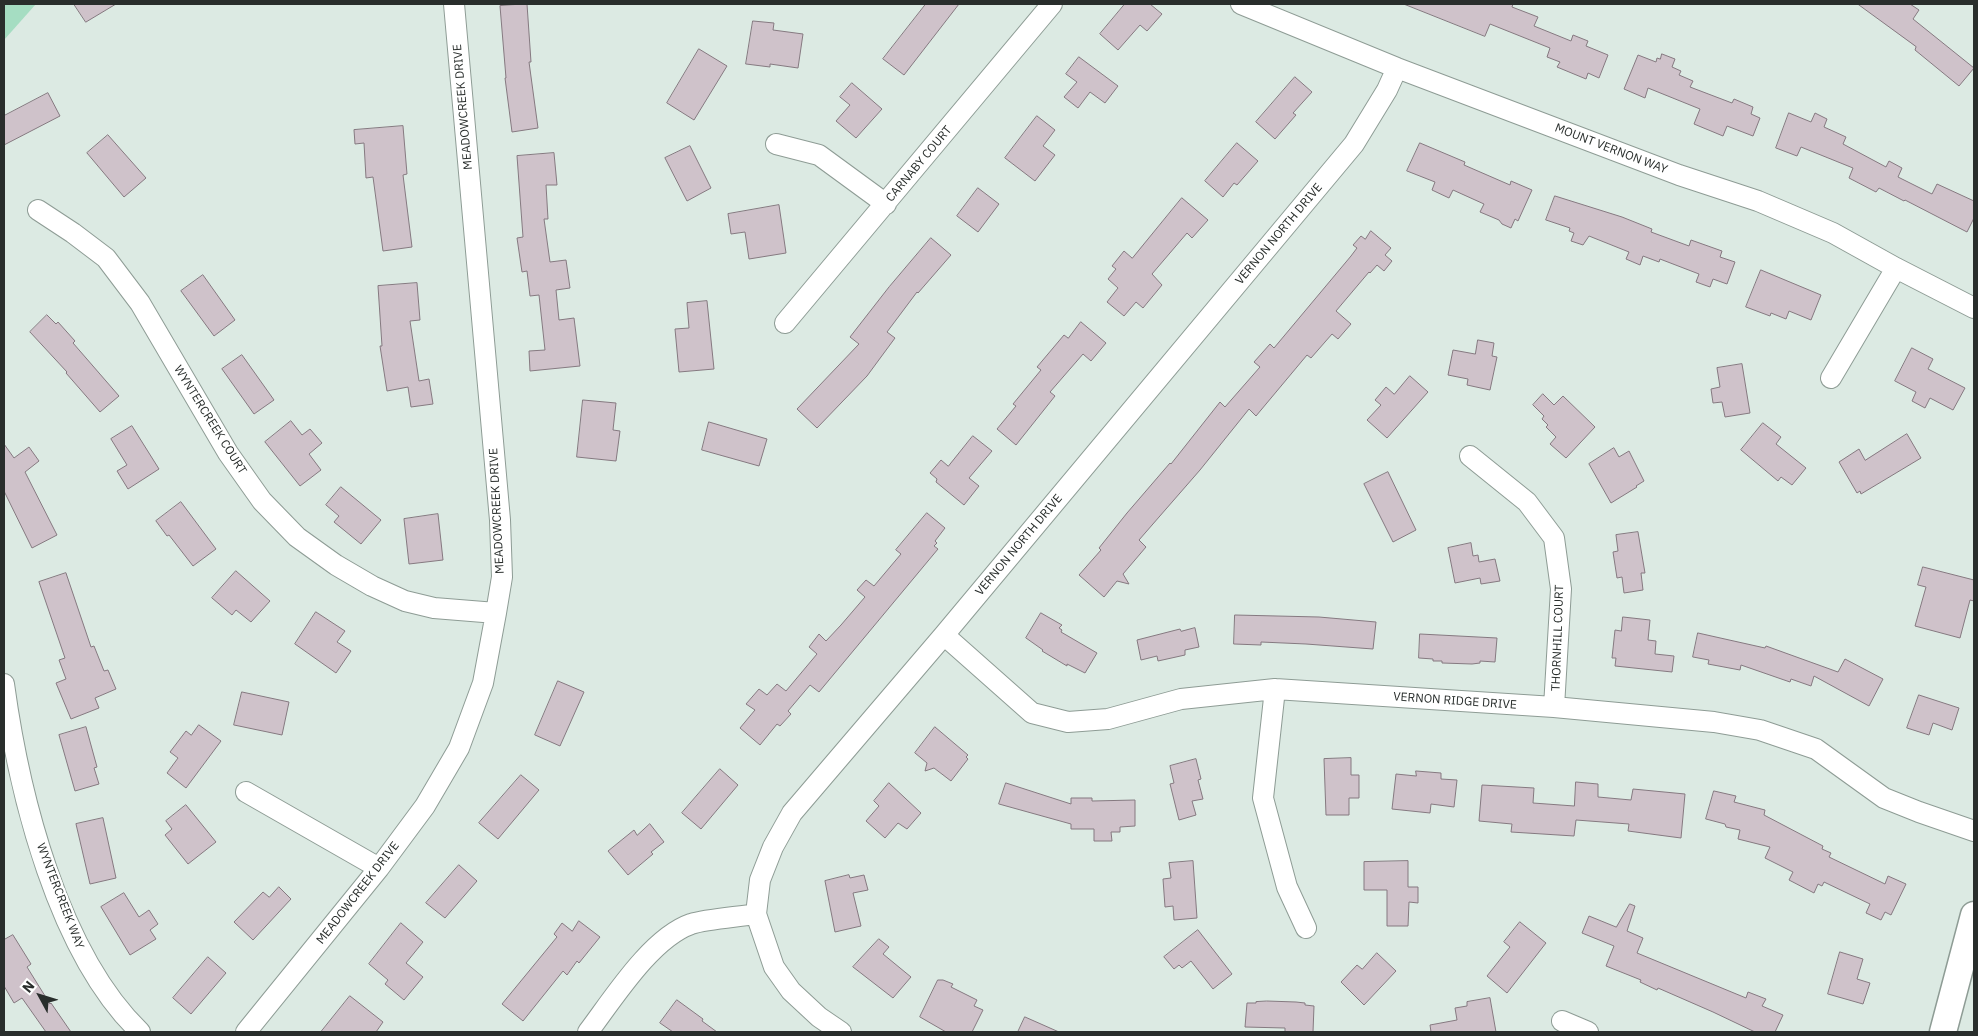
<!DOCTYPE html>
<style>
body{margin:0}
#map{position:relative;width:1978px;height:1036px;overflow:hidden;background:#dceae3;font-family:"IBM Plex Sans",sans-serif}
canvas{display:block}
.frame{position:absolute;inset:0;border:5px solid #292e2c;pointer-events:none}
.north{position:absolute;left:15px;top:971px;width:50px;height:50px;-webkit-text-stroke:4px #fff;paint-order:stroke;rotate:309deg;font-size:14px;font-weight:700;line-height:20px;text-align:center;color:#292e2c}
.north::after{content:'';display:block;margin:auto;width:18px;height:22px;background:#292e2c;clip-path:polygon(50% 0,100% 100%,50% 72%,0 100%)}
</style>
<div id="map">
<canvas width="1978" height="1036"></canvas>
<div class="frame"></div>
<div class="north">N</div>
</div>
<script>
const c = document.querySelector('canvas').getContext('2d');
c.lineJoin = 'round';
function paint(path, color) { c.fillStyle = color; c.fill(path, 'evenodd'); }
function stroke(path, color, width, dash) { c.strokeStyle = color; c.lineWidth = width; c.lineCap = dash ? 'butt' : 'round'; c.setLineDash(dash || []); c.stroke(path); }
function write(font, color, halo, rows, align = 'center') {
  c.font = font + ' "IBM Plex Sans",sans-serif'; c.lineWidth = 4.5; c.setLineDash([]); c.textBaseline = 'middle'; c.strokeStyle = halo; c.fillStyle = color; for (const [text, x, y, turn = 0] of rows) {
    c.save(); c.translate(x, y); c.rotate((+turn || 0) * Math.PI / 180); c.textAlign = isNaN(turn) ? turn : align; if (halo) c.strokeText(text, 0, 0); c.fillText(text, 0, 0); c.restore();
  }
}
paint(new Path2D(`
 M4 4H36L4 40Z`), '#a5ddc2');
const building = new Path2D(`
 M74 4H116L86 22Z
 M527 4 531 62H529L538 128 512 132 505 78H506L500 6Z
 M926 4H959L904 75 883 59Z
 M1125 4H1150L1162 14 1147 31 1140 25 1118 50 1100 34Z
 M1404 4H1513L1512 7 1538 17 1534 26 1571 41 1573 35 1588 41 1586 46 1608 55 1599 78 1588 73 1586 79 1557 67 1560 62 1547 57 1550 48 1490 24 1485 36Z
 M1858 4H1910L1919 10 1913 19 1974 68 1959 86 1915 50 1916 47Z
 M753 21 774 23 773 30 803 34 798 68 770 64V67L746 64Z
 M699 49 727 66 694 120 667 103Z
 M1662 54 1675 59 1672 67 1681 71 1679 75 1693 81 1690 87 1732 103 1734 99 1753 107 1751 114 1760 118 1753 136 1727 126 1723 136 1694 124 1700 109 1648 88 1645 98 1624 89 1638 55 1656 62 1657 58 1660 59Z
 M1079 57 1118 86 1105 103 1090 92 1078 108 1064 97 1077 82 1066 74Z
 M1295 77 1312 92 1293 113 1296 115 1275 139 1256 122Z
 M852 83 882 109 856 138 836 121 850 105 840 97Z
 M48 93 60 116 4 145V116Z
 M1789 113 1811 122 1815 113 1827 119 1824 127 1846 137 1843 144 1886 167 1889 161 1902 168 1898 177 1932 194 1937 184 1974 201V218L1967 232 1905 200 1904 201 1879 188 1876 192 1849 178 1853 168 1801 147 1797 156 1776 148Z
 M1037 116 1055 130 1043 146 1055 155 1035 181 1005 158Z
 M403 126 407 174 403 175 412 247 383 251 373 177 366 178 364 143 355 144 354 130Z
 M108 135 146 178 124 197 87 153Z
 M1237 143 1258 161 1237 185 1234 183 1223 197 1205 181Z
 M1420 143 1465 162 1464 165 1510 185 1511 181 1532 190 1518 221 1515 219 1511 228 1502 224 1499 220 1480 212 1484 204 1453 190 1449 198 1432 190 1435 182 1407 171Z
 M690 146 711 188 687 201 665 158Z
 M554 153 557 185H546L548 219H544L550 262 566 260 570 288 556 290 559 320 574 318 580 366 530 371 529 351 545 350 539 295 530 296 527 271 522 272 517 238 523 237 517 156Z
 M978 188 999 204 978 232 957 216Z
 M1555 196 1622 217 1652 229 1651 232 1689 246 1691 240 1722 251 1720 257 1735 262 1727 284 1713 279 1710 287 1696 282 1699 274 1660 259 1659 262 1643 256 1640 265 1626 259 1629 252 1589 236 1583 245 1571 241 1574 233 1569 231 1570 228 1546 220Z
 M1182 198 1208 220 1192 238 1187 233 1152 274 1162 285 1143 308 1136 302 1124 316 1107 302 1118 288 1108 279 1116 269 1112 266 1124 251 1132 258Z
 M779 205 786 253 749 259 745 232 731 234 728 214Z
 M1371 231 1391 248 1385 255 1392 261 1384 271 1377 265 1370 273 1369 272 1336 311 1351 324 1338 339 1332 334 1311 358 1307 355 1256 416 1249 409 1200 470 1139 540 1146 547 1123 574 1129 584 1117 581 1104 597 1079 575 1101 550 1099 548 1127 513 1170 463 1171 464 1220 402 1225 407 1260 367 1254 362 1270 344 1274 348 1351 256 1357 248 1353 245 1361 236 1365 239Z
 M931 238 951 255 918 293 917 292 887 332 895 338 867 376 817 428 797 409 859 344 850 337 889 287Z
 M1761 270 1821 295 1811 320 1789 311 1786 319 1771 313 1770 316 1746 307Z
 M203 275 235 320 214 336 181 291Z
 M417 283 420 320 410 321 419 381 429 379 433 404 411 407 408 387 387 391 380 346H382L378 286Z
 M707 301 714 369 679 372 675 329 689 328 687 303Z
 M47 315 56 324 58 322 75 341 73 343 119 396 100 412 66 373 67 372 30 332Z
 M1081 322 1106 343 1091 361 1083 354 1050 392 1055 396 1016 445 997 429 1016 406 1013 404 1041 370 1037 367 1064 335 1068 338Z
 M1478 340 1494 343 1492 356 1497 357 1490 390 1467 385 1468 379 1448 375 1453 350 1475 354Z
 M1912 348 1933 359 1928 369 1965 388 1953 410 1930 398 1925 408 1912 401 1916 392 1895 381Z
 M242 355 274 400 254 414 222 369Z
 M1742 364 1750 413 1725 417 1722 402 1713 403 1711 389 1720 387 1717 368Z
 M1410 376 1428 392 1387 438 1367 420 1381 405 1375 400 1386 387 1394 394Z
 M1543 394 1554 405 1563 396 1595 427 1566 458 1550 444 1556 437 1546 427 1548 425 1542 419 1544 416 1533 405Z
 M583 400 616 403 613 430 620 431 616 461 577 457Z
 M291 421 302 435 310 429 322 443 309 454 321 470 300 486 265 442Z
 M709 422 767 439 759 466 702 450Z
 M1763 423 1781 437 1776 444 1806 468 1792 485 1781 477 1778 481 1741 450Z
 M132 426 159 469 128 489 117 471 127 465 111 439Z
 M1907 434 1921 458 1861 494 1860 491 1857 493 1839 462 1859 449 1865 460Z
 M973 436 992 451 969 478 979 486 964 505 936 482 937 479 930 473 941 460 948 466Z
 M4 444 14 458 29 447 39 461 25 472 57 535 32 548 4 491Z
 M1614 448 1619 457 1629 451 1644 481 1636 486 1637 487 1611 503 1589 464Z
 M1388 472 1416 530 1393 542 1364 484Z
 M341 487 381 520 361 544 334 522 339 516 326 505Z
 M181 502 216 549 193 566 169 535 167 536 156 521Z
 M927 513 945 528 935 541 937 543 934 546 938 549 819 692 810 685 788 711 791 714 780 726 777 724 760 745 740 728 755 710 746 704 759 689 767 695 777 684 786 691 817 654 809 647 819 634 826 641 841 625 865 597 857 590 866 580 874 586 901 554 896 550Z
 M438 514 443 560 409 564 404 519Z
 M1638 532 1645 573H1641L1643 590 1624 593 1622 577 1617 578 1613 552 1618 551 1616 535Z
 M1471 543 1473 556 1478 555 1479 562 1495 559 1500 581 1481 584 1480 578 1455 583 1448 548Z
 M1923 567 1974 580V601L1970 600 1960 638 1915 626 1926 587 1918 585Z
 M236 571 270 601 251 622 236 610 232 615 212 598Z
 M66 573 91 647 94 646 104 671 108 670 116 689 95 698 99 708 71 719 56 683 66 679 59 660 65 658 39 582Z
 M316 612 345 631 337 642 351 651 336 673 295 644Z
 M1041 613 1062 625 1059 628 1062 630 1061 632 1097 653 1085 673 1067 664V666L1042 651 1043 650 1026 638Z
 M1235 615 1319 617 1376 622 1373 649 1306 644 1261 642V645L1234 644Z
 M1623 617 1650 620 1648 640 1656 641 1655 654 1674 656 1672 672 1615 666 1616 658H1612L1615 630 1621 631Z
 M1195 628 1199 647 1185 650V655L1158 661 1157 656 1141 660 1137 640 1180 629 1181 631Z
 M1698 633 1765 648 1766 646 1838 672 1845 659 1883 679 1869 706 1814 676 1811 686 1791 679 1790 682 1741 665 1740 670 1708 664 1709 660 1693 657Z
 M1420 634 1497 638 1495 662 1480 661V663L1472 664 1442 663V661H1433V659L1419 658Z
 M558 681 584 692 560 746 535 735Z
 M242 692 289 702 282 735 234 725Z
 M1919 695 1959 708 1952 730 1933 723 1929 735 1907 728Z
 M199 725 221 741 186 788 167 773 178 758 170 752 186 731 191 735Z
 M86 727 97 767 94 768 99 784 75 791 59 735Z
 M935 727 968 755 966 757 968 759 951 781 934 768 925 771 927 763 915 753Z
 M1351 758V775H1359V798H1349V815H1326L1324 759Z
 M1196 759 1201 779 1198 780 1203 799 1192 801 1196 815 1179 820 1170 784 1174 783 1170 766Z
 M720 769 738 785 701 829 682 813Z
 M1416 771 1441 773V779L1457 780 1454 807 1431 804 1430 813 1392 809 1396 774 1416 776Z
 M521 775 539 790 498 839 479 823Z
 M1576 782 1598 784V797L1631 800 1633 789 1685 794 1681 838 1628 831 1629 824 1576 820 1574 836 1511 832 1512 824 1479 821 1482 785 1534 788 1533 803 1574 806Z
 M889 783 921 813 907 829 898 823 885 838 866 821 879 806 874 801Z
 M1006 783 1071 804V798H1092V801L1135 800V826L1120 827V832H1111L1112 841H1094V829H1071V824L999 804Z
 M1714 791 1736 796 1734 802 1765 810 1764 815 1823 846 1822 849 1831 853 1829 857 1885 884 1888 876 1906 884 1891 915 1885 912 1881 920 1866 913 1870 904 1824 882 1822 886 1818 884 1814 893 1789 880 1793 872 1765 858 1770 847 1738 839 1740 830 1726 827 1725 824 1706 819Z
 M186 805 216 842 188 864 165 835 172 829 166 821Z
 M103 818 116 878 90 884 76 824Z
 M650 824 664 842 651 852 653 854 628 875 608 851 634 830 637 835Z
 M1193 861 1197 918 1174 920 1173 906 1165 907 1163 879 1171 878 1169 863Z
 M1408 861V887H1418V903L1409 902 1408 926H1387V890H1364V862Z
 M459 865 477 881 445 918 426 903Z
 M849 875 850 878 864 875 868 890 853 893 861 926 835 932 825 881Z
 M279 887 291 899 253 940 234 922 263 892 269 897Z
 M124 893 139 917 149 910 158 924 150 930 156 939 130 955 101 907Z
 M1630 904 1635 906 1627 931 1643 938 1637 953 1746 998 1748 992 1766 999 1762 1006 1783 1015 1775 1032H1755L1713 1012 1658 988 1657 990 1640 982 1641 980 1606 966 1614 946 1582 933 1589 916 1616 927Z
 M579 921 600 937 579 963 577 961 567 975 563 971 523 1021 502 1004 557 937 554 934 562 923 572 931Z
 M1520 922 1546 943 1507 993 1487 976 1510 947 1504 942Z
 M401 923 423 942 406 963 423 977 404 1000 385 984 388 980 369 964Z
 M1198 930 1232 974 1213 989 1191 961 1182 968 1179 965 1174 969 1164 957Z
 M13 935 31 964 27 967 50 1004 51 1003 71 1032H46L22 998 14 1003 4 986V940Z
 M879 939 889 947 883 954 911 977 893 998 853 967Z
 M1840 952 1863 959 1857 979 1870 983 1863 1004 1828 994Z
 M1377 953 1396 971 1364 1005 1341 982 1357 965 1362 969Z
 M208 957 226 973 191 1014 173 998Z
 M938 980H943L953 984 951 987 977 1000 974 1006 983 1010 972 1032H946L920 1017Z
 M350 996 383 1022 376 1032H321Z
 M1490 998 1496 1032H1431L1430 1025 1457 1020 1455 1008 1467 1006V1002Z
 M677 1000 703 1019 702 1021 717 1032H673L660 1023Z
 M1267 1001 1296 1002 1305 1003V1005L1314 1006 1313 1032H1285V1028L1245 1027 1247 1003H1256V1002Z
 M1025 1017 1059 1032H1018Z`);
paint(building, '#cfc2ca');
stroke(building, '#857980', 1);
const minor = new Path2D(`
 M1241 4 1397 68 1679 175 1758 201 1833 233 1896 268 1974 308
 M776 144 819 155 886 204
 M38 210 73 233 106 258 140 303 228 453 262 501 297 537 336 565 372 586 405 601 434 608 496 613
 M785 323 1052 4
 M1831 378 1896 268
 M1470 456 1527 502 1554 538 1561 589 1554 707
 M944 635 1032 713 1068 722 1108 719 1181 699 1275 689 1554 707 1714 722 1760 730 1816 749 1884 798 1919 812 1974 831
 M4 684C19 794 58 953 140 1032
 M1275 689 1263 798 1287 887 1306 928
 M246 792 379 868
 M1562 1021 1588 1032
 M246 1032 379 868 425 806 459 748 483 683 496 613 502 577 500 520 454 4
 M588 1032C613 999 651 938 691 924 707 919 738 917 756 914
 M841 1032 819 1017 791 991 774 967 756 914 760 880 773 847 792 813 944 635 1354 144 1387 90 1397 68`);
const major = new Path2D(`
 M1943 1032 1974 915`);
stroke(minor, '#8e9c95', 22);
stroke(major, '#8e9c95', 29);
stroke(minor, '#fff', 20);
stroke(major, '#fff', 26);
write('12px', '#292e2c', '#fff', [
 ["MEADOWCREEK DRIVE",463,107,-95],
 ["MOUNT VERNON WAY",1611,149,21],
 ["CARNABY COURT",919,164,-50],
 ["VERNON NORTH DRIVE",1279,234,-50],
 ["WYNTERCREEK COURT",210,420,58],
 ["MEADOWCREEK DRIVE",497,511,-93],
 ["VERNON NORTH DRIVE",1019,545,-50],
 ["THORNHILL COURT",1558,638,-88],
 ["VERNON RIDGE DRIVE",1455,701,4],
 ["MEADOWCREEK DRIVE",358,893,-52],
 ["WYNTERCREEK WAY",60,896,69]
]);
</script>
